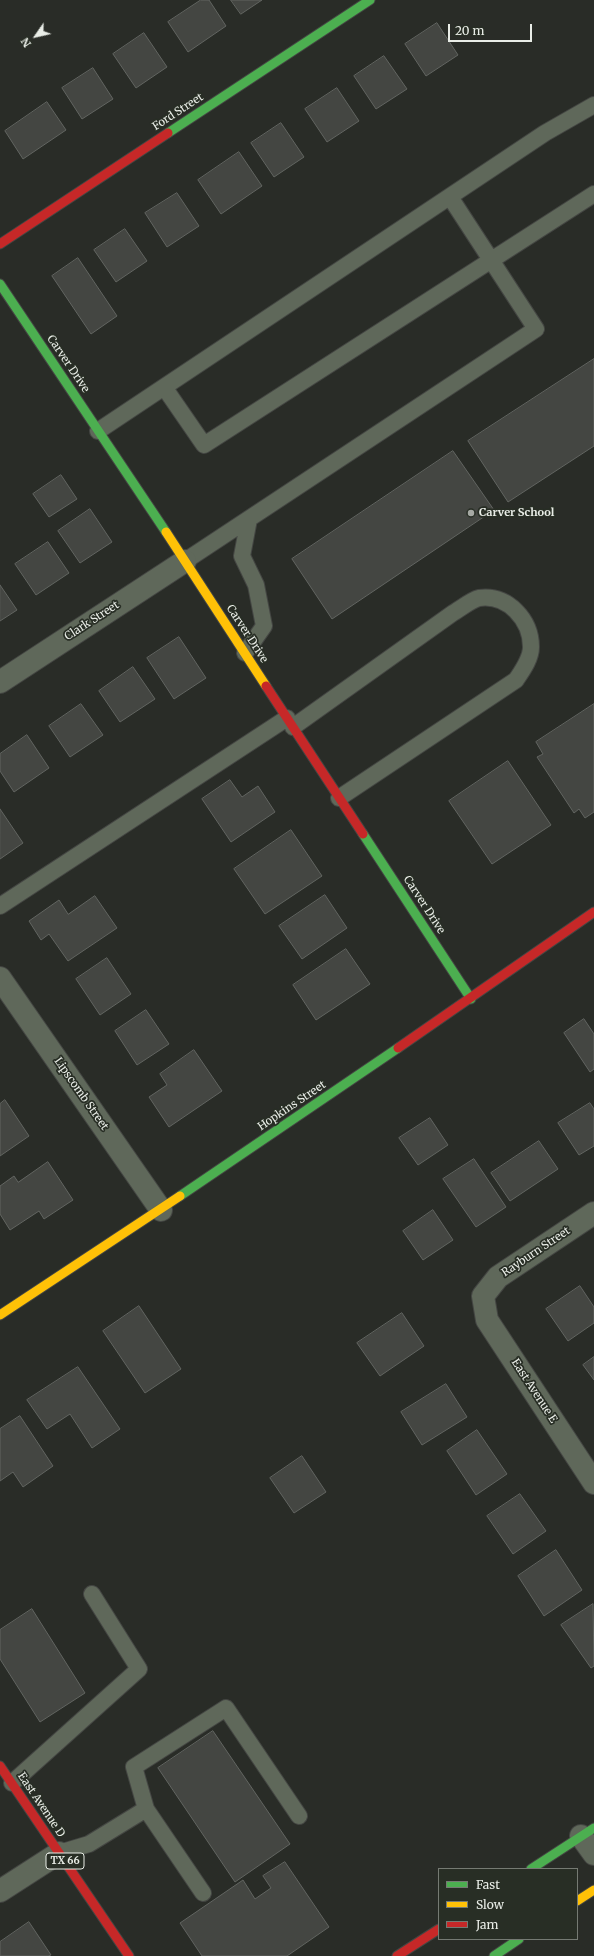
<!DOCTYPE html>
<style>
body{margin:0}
#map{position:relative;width:594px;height:1956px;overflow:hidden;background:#292c27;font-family:Merriweather,serif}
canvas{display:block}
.legend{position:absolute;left:438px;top:1868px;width:140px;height:72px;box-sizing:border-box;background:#282e25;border:1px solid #757a73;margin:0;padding:5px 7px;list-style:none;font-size:12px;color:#e9ede7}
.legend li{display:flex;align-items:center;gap:8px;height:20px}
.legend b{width:20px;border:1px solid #757a73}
.north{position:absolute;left:16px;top:16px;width:40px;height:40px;-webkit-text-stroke:3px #282e25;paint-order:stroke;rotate:236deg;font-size:11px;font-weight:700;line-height:16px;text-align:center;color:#e9ede7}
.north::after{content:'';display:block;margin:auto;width:14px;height:18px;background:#e9ede7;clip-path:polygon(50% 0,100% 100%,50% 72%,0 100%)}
.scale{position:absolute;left:448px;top:24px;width:84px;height:18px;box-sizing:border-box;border:2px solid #e9ede7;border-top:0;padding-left:5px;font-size:12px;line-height:14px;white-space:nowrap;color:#e9ede7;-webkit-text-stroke:3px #282e25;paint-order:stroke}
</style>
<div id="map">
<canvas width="594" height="1956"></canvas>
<ul class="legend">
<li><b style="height:5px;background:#4caf50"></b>Fast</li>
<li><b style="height:5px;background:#ffc107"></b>Slow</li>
<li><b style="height:5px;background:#c62828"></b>Jam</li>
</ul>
<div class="north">N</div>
<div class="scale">20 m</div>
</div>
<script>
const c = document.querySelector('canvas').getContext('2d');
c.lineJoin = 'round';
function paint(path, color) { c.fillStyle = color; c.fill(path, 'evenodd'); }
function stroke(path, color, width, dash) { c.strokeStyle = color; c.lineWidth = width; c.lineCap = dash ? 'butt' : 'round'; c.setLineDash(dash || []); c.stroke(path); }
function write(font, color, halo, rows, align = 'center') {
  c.font = font + ' Merriweather,serif'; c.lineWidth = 3.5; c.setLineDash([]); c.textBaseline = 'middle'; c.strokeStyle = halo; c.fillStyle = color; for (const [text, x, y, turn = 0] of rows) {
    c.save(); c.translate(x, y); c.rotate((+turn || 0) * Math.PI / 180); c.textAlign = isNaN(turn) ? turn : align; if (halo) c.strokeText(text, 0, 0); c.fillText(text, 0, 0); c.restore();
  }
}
const building = new Path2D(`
 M201 0H209L226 26 188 52 168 22Z
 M231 0H262L241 14Z
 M437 23 458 55 426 76 405 44Z
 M144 33 167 67 136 88 113 54Z
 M384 56 407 89 376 109 354 76Z
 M93 68 113 99 82 119 62 88Z
 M337 88 359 121 327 142 305 109Z
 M47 102 66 130 23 159 5 131Z
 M281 123 304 157 274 177 251 143Z
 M239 152 262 186 221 214 198 180Z
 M177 193 199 226 167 247 145 213Z
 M125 229 147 261 116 282 94 250Z
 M78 258 117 316 91 334 52 276Z
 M594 359V446L508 502 468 441Z
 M453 451 494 510 332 619 292 559Z
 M61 475 77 499 49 517 33 494Z
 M90 509 112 542 80 563 58 531Z
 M48 542 69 573 36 595 15 564Z
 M0 585 17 610 0 621Z
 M179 637 206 678 174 699 147 658Z
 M133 667 155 699 120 722 99 691Z
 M81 704 103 735 70 757 49 726Z
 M594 704V812L585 818 579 809 574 813 537 757 543 754 536 742Z
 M27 735 49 768 14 792 0 771V754Z
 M508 761 551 825 492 864 449 801Z
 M230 780 242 797 258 786 275 812 231 842 202 799Z
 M0 809 23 843 0 859Z
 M291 830 322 876 265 914 234 869Z
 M325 895 347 928 302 959 279 926Z
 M95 896 117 928 68 961 49 934 41 940 29 921 59 900 68 914Z
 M346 949 370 984 316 1020 293 985Z
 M107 958 131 994 100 1015 76 979Z
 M146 1010 169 1044 137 1065 115 1031Z
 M584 1019 594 1034V1069L590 1072 564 1033Z
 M194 1050 222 1091 169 1127 149 1097 167 1085 160 1074Z
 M5 1100 29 1136 0 1156V1104Z
 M590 1103 594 1109V1146L579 1155 558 1123Z
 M430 1118 448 1145 418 1165 399 1138Z
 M539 1141 558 1169 510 1201 491 1173Z
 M474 1159 506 1207 476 1227 443 1179Z
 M48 1162 73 1200 44 1219 39 1211 10 1230 0 1214V1186L14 1176 18 1182Z
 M433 1210 453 1240 423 1260 403 1231Z
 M580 1286 594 1307V1323L568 1341 546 1309Z
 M139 1306 181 1369 145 1393 103 1331Z
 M402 1313 424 1346 380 1376 357 1343Z
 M594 1357V1380L583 1365Z
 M78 1367 120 1429 92 1448 70 1414 47 1429 27 1400Z
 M446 1384 467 1417 422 1445 401 1412Z
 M20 1416 53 1466 23 1487 13 1472 0 1481V1429Z
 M477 1430 507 1474 476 1495 447 1451Z
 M302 1456 326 1492 294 1513 270 1478Z
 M520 1494 546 1531 513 1554 487 1516Z
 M556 1550 582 1590 544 1616 518 1576Z
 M593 1604 594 1666 591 1668 561 1625Z
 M32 1609 85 1693 40 1722 0 1659V1630Z
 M213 1731 290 1844 235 1882 158 1768Z
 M285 1862 329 1927 287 1956H202L180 1923 243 1880 255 1899 271 1888 263 1876Z
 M29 1922 51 1955 48 1956H0V1942Z`);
paint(building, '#444642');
stroke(building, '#626561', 1);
const lane = new Path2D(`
 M164 387 204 445 594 194
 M98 431 545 133 594 105
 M185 561 536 329 450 197
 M245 653 264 626 256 585 242 556 249 519
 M293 727 453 613C460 609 471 600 479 598 508 594 531 620 531 647 531 659 522 671 516 680L339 798
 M0 906 287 718
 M12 1783 139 1669 92 1594
 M146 1809 203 1893
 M59 1853 89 1844 146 1809 134 1767 226 1708 299 1816`);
const street = new Path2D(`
 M0 682 185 561
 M0 978 161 1210
 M594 1213 498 1277 483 1296 487 1320 594 1483
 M581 1836 594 1854
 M0 1891 59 1853`);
const fast = new Path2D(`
 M168 133 370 0
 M0 284 166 532
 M363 834 471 999
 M180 1196 398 1048
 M531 1869 594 1828
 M494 1956 519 1939`);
const slow = new Path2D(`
 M166 532 266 686
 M0 1315 180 1196
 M577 1901 594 1890`);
const jam = new Path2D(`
 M0 244 168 133
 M266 686 363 834
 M398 1048 594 912
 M0 1766 129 1956
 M397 1956 439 1929`);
stroke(lane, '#444643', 18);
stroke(street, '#444643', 24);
stroke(fast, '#444643', 11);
stroke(slow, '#444643', 11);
stroke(jam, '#444643', 11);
stroke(lane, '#5f685a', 16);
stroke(street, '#5f685a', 22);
stroke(fast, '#4caf50', 9);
stroke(slow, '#ffc107', 9);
stroke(jam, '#c62828', 9);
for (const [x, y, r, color] of [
 [471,513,4,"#a6a9a4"]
]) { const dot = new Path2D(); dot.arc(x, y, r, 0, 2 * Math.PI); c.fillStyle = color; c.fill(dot); stroke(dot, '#282e25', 1.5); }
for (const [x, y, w] of [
 [65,1861,38]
]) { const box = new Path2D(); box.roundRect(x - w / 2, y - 8, w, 16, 3); c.fillStyle = '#282e25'; c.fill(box); stroke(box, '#e9ede7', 1); }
write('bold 10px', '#e9ede7', null, [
 ["TX 66",65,1861]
]);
write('11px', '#e9ede7', '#282e25', [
 ["Ford Street",178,112,-33],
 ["Carver Drive",68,364,56],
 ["Clark Street",92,621,-33],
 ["Carver Drive",247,634,57],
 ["Carver Drive",424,905,57],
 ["Lipscomb Street",81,1094,55],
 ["Hopkins Street",292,1106,-34],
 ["Rayburn Street",536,1252,-34],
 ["East Avenue E",534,1391,57],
 ["East Avenue D",41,1805,56]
]);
write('bold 11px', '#e9ede7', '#282e25', [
 ["Carver School",479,513]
], 'left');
</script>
